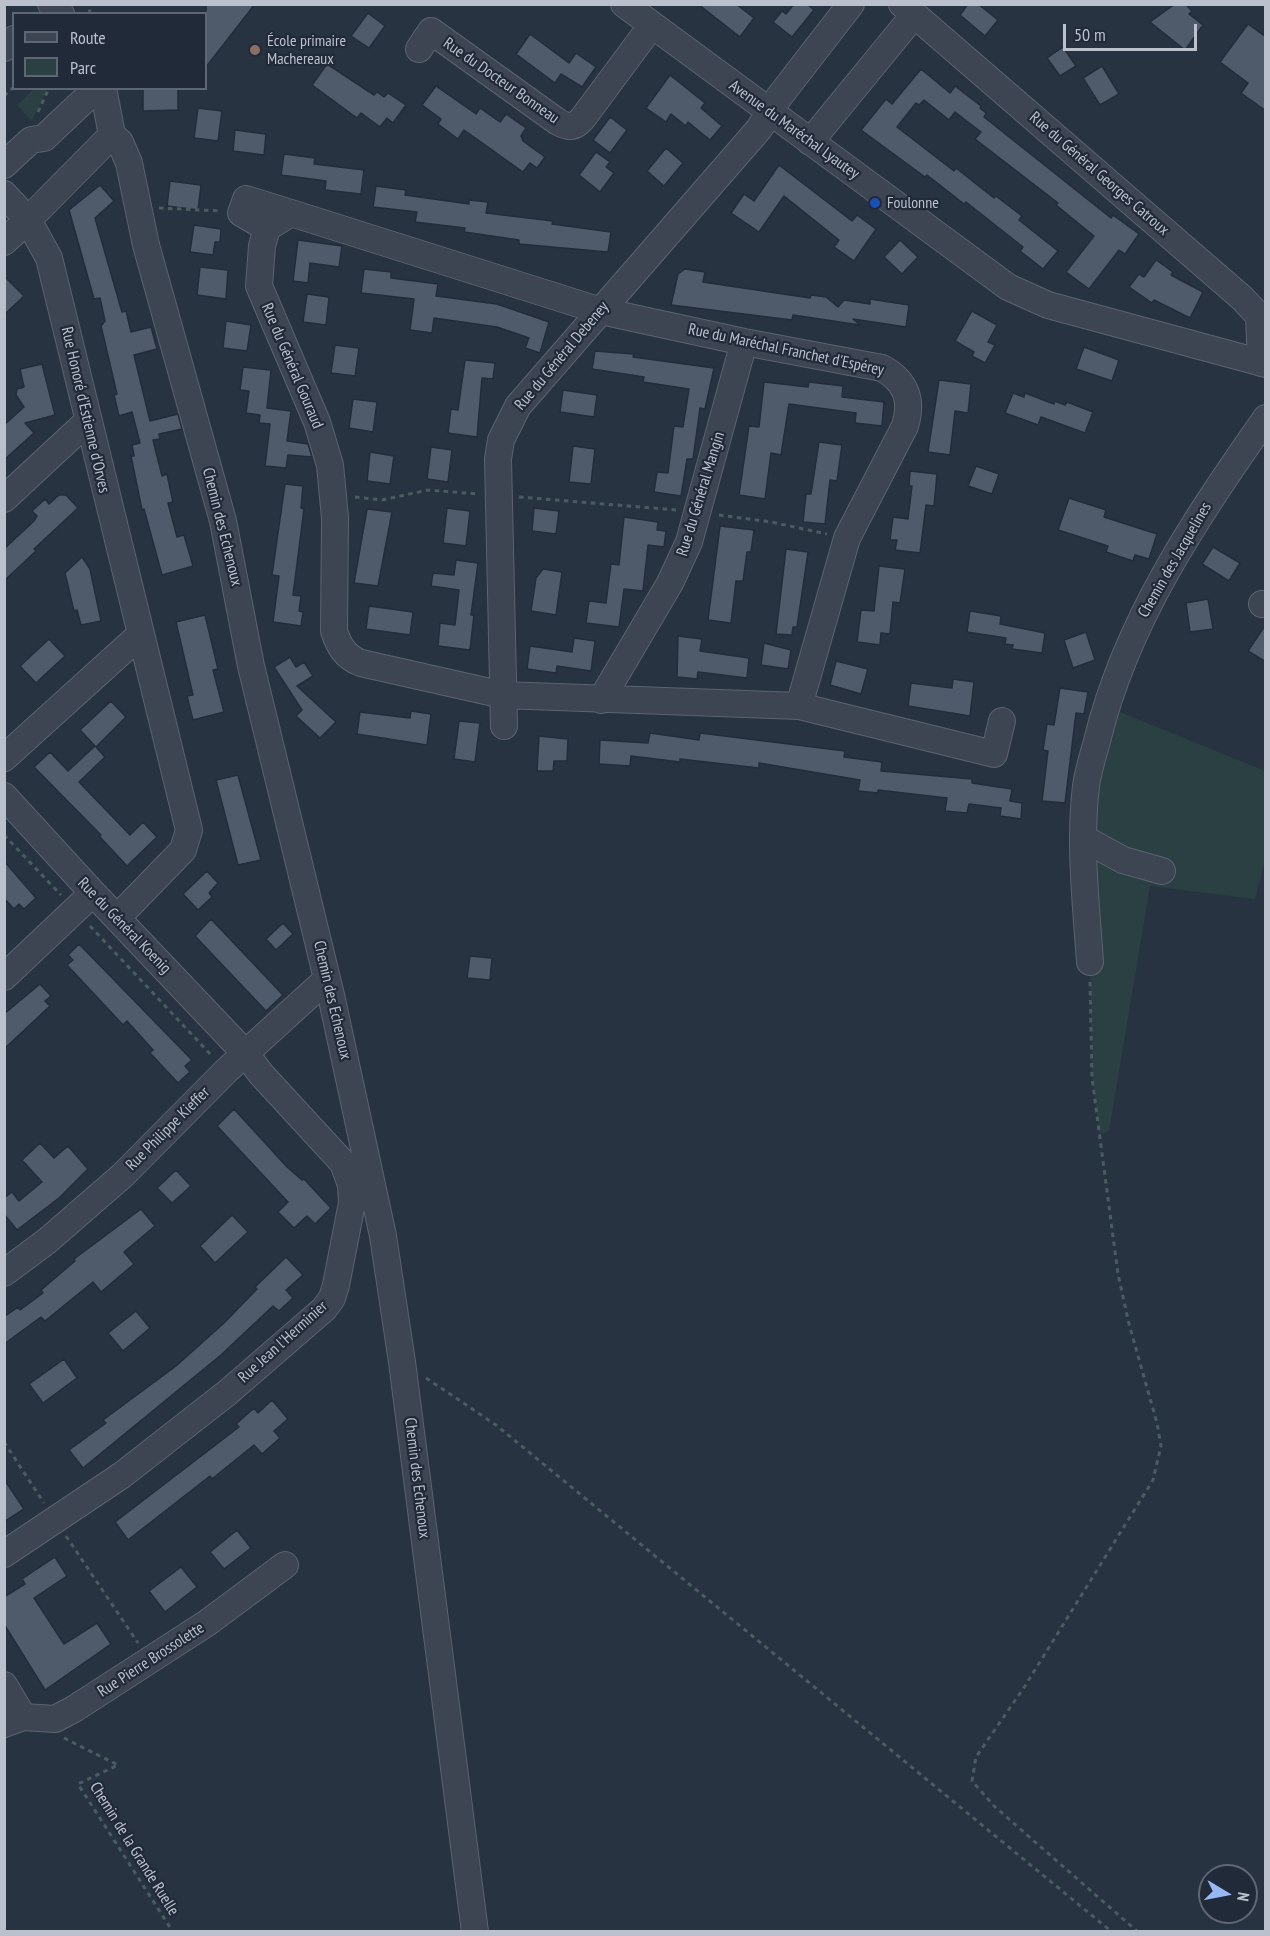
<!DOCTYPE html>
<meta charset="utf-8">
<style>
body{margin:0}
#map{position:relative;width:1270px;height:1936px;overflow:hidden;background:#283342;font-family:"PT Sans Narrow",sans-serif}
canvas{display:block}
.frame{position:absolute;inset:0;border:6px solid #bac0cc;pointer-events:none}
.legend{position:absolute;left:12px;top:12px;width:195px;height:78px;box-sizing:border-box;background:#212a38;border:2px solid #5e6673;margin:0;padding:8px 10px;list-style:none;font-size:18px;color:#bac0cc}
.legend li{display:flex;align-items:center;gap:12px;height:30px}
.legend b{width:30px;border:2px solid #5e6673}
.north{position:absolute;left:1198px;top:1864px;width:60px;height:60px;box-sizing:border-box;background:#212a38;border:2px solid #5e6673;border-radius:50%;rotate:100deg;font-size:16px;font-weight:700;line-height:24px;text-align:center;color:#bac0cc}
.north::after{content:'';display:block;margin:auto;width:21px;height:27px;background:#97b8f4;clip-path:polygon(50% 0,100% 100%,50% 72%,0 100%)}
.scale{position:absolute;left:1063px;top:24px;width:134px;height:27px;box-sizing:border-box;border:3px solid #bac0cc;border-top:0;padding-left:8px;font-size:18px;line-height:21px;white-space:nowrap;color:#bac0cc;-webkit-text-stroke:4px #212a38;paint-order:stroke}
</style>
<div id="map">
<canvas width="1270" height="1936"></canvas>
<div class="frame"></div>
<ul class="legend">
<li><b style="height:8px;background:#3d4552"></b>Route</li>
<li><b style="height:16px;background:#2b4043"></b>Parc</li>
</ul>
<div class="north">N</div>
<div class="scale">50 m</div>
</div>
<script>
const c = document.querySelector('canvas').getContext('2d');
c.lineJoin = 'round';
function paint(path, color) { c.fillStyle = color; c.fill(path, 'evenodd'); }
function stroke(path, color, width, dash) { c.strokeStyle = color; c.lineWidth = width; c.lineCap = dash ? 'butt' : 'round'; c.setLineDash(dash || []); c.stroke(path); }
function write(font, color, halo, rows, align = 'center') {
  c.font = font + ' "PT Sans Narrow",sans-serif'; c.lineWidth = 4.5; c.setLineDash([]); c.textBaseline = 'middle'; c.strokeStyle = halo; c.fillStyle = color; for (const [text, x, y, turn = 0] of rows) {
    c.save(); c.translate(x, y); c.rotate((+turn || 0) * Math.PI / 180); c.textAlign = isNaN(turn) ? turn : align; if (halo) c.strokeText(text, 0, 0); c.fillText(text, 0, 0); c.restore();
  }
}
paint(new Path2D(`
 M34 89H47L32 121 17 105Z
 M1105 706 1265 771 1266 855 1255 899 1150 886 1109 1131 1100 1134 1092 1078 1090 962 1084 885Z`), '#2b4043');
const building = new Path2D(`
 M206 4H255L206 67Z
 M698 4H736L754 18 740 37Z
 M794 4H807L814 10 792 37 773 22 782 11 786 14Z
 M968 4H978L998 20 985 36 960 15Z
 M1175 4H1185L1192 11 1189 14 1203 25 1185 50 1150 22Z
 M368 13 385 26 369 48 351 36Z
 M1248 24 1266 37V111L1241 93 1248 83 1220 62Z
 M530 34 569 63 576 53 596 67 582 87 561 74 555 83 516 54Z
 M1063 47 1076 66 1060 76 1047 58Z
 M327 64 374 95 377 92 384 97 388 93 406 105 393 123 387 118 380 127 361 113 357 118 312 85Z
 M1102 66 1119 94 1100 105 1083 78Z
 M921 69 950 93 955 86 981 106 980 108 986 113 984 117 1111 218 1113 215 1139 234 1125 254 1119 250 1089 289 1066 272 1094 236 1056 205 1058 203 975 139 981 132 955 112 949 120 924 100 919 105 916 103 897 127 954 171 956 168 994 198 996 196 1022 216 1019 220 1058 251 1043 269 1020 251 1023 247 966 202 964 204 927 175 925 177 861 130 886 99 892 104Z
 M670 75 705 103 701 108 722 126 710 140 688 122 686 126 671 114 666 122 646 108Z
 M436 86 476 114 480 108 500 122 506 114 526 128 521 136 523 141 545 157 537 168 530 163 523 172 464 130 458 139 438 124 441 119 422 105Z
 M143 88H178V110L143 111Z
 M198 108 222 111 218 141 194 138Z
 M610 117 627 130 610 153 593 140Z
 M235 130 266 134 264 155 233 151Z
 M666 148 683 163 664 186 647 171Z
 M596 152 610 162 606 167 614 173 600 192 579 175Z
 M284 154 315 158 314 164 364 170 361 194 325 190 326 181 281 175Z
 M779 165 852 221 857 215 876 229 854 261 834 247 839 240 784 196 759 232 731 213 744 194 754 201Z
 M170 181 201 185 198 210 167 206Z
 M100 185 114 201 95 218 122 312 126 311 131 332 151 327 157 349 134 355 150 421 178 414 182 429 159 434 160 439 153 440 162 476 167 474 173 502 168 503 177 537 184 535 193 566 162 575 144 509 142 510 131 456H134L132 445 140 443 132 412 119 416 114 395 117 394 101 326 105 321 100 298 94 299 69 210Z
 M376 186 406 190 405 195 469 204V200L488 202 486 213 553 221 552 224 611 232 608 252 519 244V240L464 232 465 228 415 222 417 212 373 207Z
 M194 225 221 229 220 242H215L213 255 190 252Z
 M298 240 342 246 339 267 310 263 308 283 293 281Z
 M900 240 918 257 902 274 884 257Z
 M1156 260 1173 272 1171 275 1203 292 1190 318 1154 300 1152 303 1129 287 1139 274 1144 277Z
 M200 267 228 270 226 299 197 295Z
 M364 269 391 272V278L438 284 436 296 497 304 549 322 540 353 525 348 529 338 497 327 434 318 432 333 410 330 414 299 361 293Z
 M685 269 705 272 703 282 810 298 811 295 826 297 838 307 844 300 870 304V299L909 305 906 327 853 319 860 325 793 315 792 320 671 305 678 274Z
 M4 276 24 296 4 315Z
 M307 294 329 297 326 325 303 322Z
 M972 311 997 325 988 342 995 345 985 363 972 356 974 352 955 341Z
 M226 321 251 325 247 351 223 348Z
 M335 345 359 348 355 376 331 373Z
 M1084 347 1119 360 1112 381 1076 369Z
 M595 351 634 354 633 357 714 368 705 409 700 408 693 459H687L681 496 654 492 657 472 668 473 674 426 683 427 689 389 643 382 644 377 592 369Z
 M465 360 495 363 493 379 482 378 477 437 448 433 451 409 458 410Z
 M42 364 55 415 25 423 34 433 4 460V425L24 407 16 395 17 389 24 387 20 369Z
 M243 367 271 370 267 408 291 411 287 441 308 444 312 457 288 455 286 468 265 466 270 424 259 423 260 415 246 413 249 391 240 390Z
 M939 380 971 384 968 413 955 411 950 455 928 452Z
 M764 382 808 387 809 382 843 386 842 397 884 402 882 426 855 423 856 413 789 404 781 455 771 453 765 499 739 495 749 426 759 427Z
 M563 390 597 395 594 417 560 412Z
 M1013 393 1024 397 1025 393 1054 404 1055 401 1065 405 1067 402 1093 412 1085 433 1041 417 1038 425 1005 413Z
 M353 399 377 402 373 432 349 428Z
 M819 442 842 445 837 481 830 480 825 524 803 522 806 494H811Z
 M573 446 595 449 591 484 569 482Z
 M431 447 452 450 448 482 427 479Z
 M370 452 394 456 390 484 367 481Z
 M976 466 999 474 992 494 968 486Z
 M910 471 937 474 934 506 926 505 920 553 895 550 897 540H890L893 517 908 519 912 486H909Z
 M285 484 303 486 301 508 304 509 293 595 301 596 299 611 303 612 301 626 273 622 279 576 272 575Z
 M59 495H66L78 508 34 549 36 551 4 581V549L34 521 37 516 32 511 45 499 49 504Z
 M1069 498 1106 510 1104 517 1157 534 1149 559 1135 555 1133 561 1106 552 1108 546 1058 530Z
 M447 508 470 511 466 546 443 543Z
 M534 508 559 511 556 534 532 531Z
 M367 509 392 512 378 586 354 583Z
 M624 517 658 522 657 530 666 531 664 547 648 545 643 591 624 589 619 627 586 623 589 601 606 603 611 564 619 565Z
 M720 526 754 530 751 552H747L743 581H736L731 623 708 620Z
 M1213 547 1240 563 1229 581 1202 564Z
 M786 549 808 552 797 627H793L792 635 776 634Z
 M82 557 90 569 101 621 81 625 77 610 74 611 65 573Z
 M456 560 478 563 471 615H474L470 650 438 646 440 623 455 625 459 590 431 586 433 573 454 575Z
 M879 566 905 569 900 603 893 602 890 634 881 633 880 645 857 642 861 610 874 611Z
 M543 569 562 572 556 615 531 611 536 578Z
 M1208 599 1213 629 1190 632 1186 603Z
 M369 606 413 612 410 635 366 629Z
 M970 611 1001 616 1000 624 1045 633 1042 653 1012 649 1013 645 1005 644 1006 638 967 632Z
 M205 615 218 669 213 670 224 712 193 720 187 696 193 695 176 622Z
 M1266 624V662L1248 651Z
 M1086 632 1095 660 1073 668 1064 640Z
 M678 636 702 639 700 651 749 658 747 678 698 672 697 679 677 677Z
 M574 638 595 641 591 671 557 666 556 673 527 669 530 646 572 652Z
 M49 639 65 656 36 683 20 666Z
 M764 643 791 650 788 669 761 665Z
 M290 657 296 667 304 662 313 676 297 686 336 722 320 738 296 716 302 710 274 667Z
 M836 661 868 669 861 694 830 685Z
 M953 679 974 682 970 716 908 706 911 683 952 688Z
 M1060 688 1088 692 1084 714 1076 713 1065 803 1042 801 1048 751 1043 750 1047 724 1054 725Z
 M111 701 126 717 96 747 105 757 79 782 130 835 143 822 157 837 127 866 99 836 101 835 34 767 50 752 68 771 95 746 80 730Z
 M411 711 431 714 427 745 357 734 360 712 410 718Z
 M459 721 480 723 475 762 454 759Z
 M650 733 699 740 700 733 845 751 844 757 882 762 881 771 972 779V783L1012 789 1010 801 1022 803 1021 819 1000 816 1001 808 969 804 967 813 945 811 947 798 878 790V793L858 791 860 780 759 763V768L680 759V762L631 756 630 766 599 764 600 740 648 743Z
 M539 736 568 739 567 761H554L553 771H537Z
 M238 775 261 860 238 865 216 780Z
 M4 861 36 898 24 909 19 904 14 909 4 898Z
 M207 871 218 883 209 893 212 897 198 910 183 894Z
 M211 919 283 995 266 1011 195 936Z
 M283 923 293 934 276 950 266 939Z
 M79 944 192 1060 185 1066 190 1072 178 1083 150 1053 153 1050 127 1021 123 1025 67 965 73 960 68 955Z
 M470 956 492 958 490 980 467 978Z
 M40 984 51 996 45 1001 50 1006 4 1049V1014Z
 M234 1109 287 1167 302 1180 304 1179 331 1208 315 1224 307 1216 294 1228 278 1212 288 1202 217 1126Z
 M40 1143 54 1158 68 1146 88 1169 59 1198 17 1230 4 1214V1198L12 1192 19 1201 42 1182 22 1160Z
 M176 1170 191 1186 172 1203 157 1188Z
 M141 1209 155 1226 124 1252 134 1264 101 1292 93 1282 45 1321 41 1317 4 1344V1317L18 1307 20 1310 43 1293 41 1290 75 1261 74 1259Z
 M232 1215 248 1232 215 1263 200 1246Z
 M286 1257 303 1275 286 1290 293 1298 279 1311 273 1306 221 1355 83 1468 69 1450 106 1423 103 1420 176 1366 224 1323 257 1289 255 1287Z
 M136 1311 150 1328 123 1351 108 1333Z
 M64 1359 77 1378 43 1403 29 1384Z
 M272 1400 288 1419 274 1431 280 1438 262 1454 254 1445 212 1479 210 1476 128 1540 115 1522 239 1427 236 1424 254 1408 258 1413Z
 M4 1479 24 1509 4 1522Z
 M237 1530 251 1548 224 1569 210 1552Z
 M55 1557 67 1576 34 1598 64 1644 97 1623 111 1644 45 1690 4 1624V1597L25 1584 22 1579Z
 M181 1567 197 1587 165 1612 149 1591Z`);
paint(building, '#4f5a6b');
stroke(building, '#232c3a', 1.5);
const minor = new Path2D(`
 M51 4 61 14
 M624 4 1008 287 1048 305 1266 364
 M902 4 1242 298 1259 316 1261 363
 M4 48 14 39
 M419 49 431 31 558 122C569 128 575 128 583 118L652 25
 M103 88 112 135 120 142 129 163 146 245 223 521 251 666 331 995 383 1236 402 1362 475 1932
 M810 142 914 15
 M4 165 31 140 44 138 97 88
 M4 194 28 220 112 135
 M291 213 601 311 744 342 882 368C906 381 913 400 905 426L847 538 799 706 503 695 361 663C345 657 339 646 334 631L335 518 330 465 317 422 259 286 262 246 267 228Z
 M267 228 241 213 246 199 291 213
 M4 242 28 220 49 258 189 830 183 850 117 918
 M4 499 88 421
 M1262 604H1266
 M601 700 670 583 689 542 744 342
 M799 706 994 754 1002 721
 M504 726 498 459 501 440 518 406 759 129 779 97 851 4
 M4 758 140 635
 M4 796 93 893 246 1054 261 1074 343 1163 351 1185 352 1203 336 1285 332 1298 324 1309 227 1393 122 1475 4 1554
 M1083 838 1123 860 1162 871
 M1090 962C1086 904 1079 844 1086 786 1088 771 1093 756 1097 741 1126 621 1196 518 1266 418
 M4 977 93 893
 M4 1273 47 1241 123 1175 226 1071 327 979
 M4 1685 23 1717
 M4 1724 23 1717 55 1719 74 1709 207 1623 285 1565`);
stroke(minor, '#5b6370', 28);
stroke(new Path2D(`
 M89 14 91 4
 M4 96 14 87
 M38 112 49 88
 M159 208 222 211
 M355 497 382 500 428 490 479 494
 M519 497 677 510
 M719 515 771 522 827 534
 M4 835 61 895
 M90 926 213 1057
 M1090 982 1092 1078 1118 1274 1129 1324 1157 1423 1161 1446 1153 1480 1025 1686 976 1757 972 1781 994 1806 1138 1932
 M426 1378 496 1425 1112 1932
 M4 1442 44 1503
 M66 1536 138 1643
 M64 1738 118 1765 78 1784 173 1932`), '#495d60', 3, [4.5, 4.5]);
stroke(minor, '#3d4552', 26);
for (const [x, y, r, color] of [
 [255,50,6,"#8d6e63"],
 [875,203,6,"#1a4fb4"]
]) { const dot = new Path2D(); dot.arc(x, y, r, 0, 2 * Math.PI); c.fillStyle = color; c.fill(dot); stroke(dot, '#212a38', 2); }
write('16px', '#bac0cc', '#212a38', [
 ["École primaire",267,41],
 ["Machereaux",267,59],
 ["Foulonne",887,203]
], 'left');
write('16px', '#bac0cc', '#212a38', [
 ["Rue du Docteur Bonneau",501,81,35],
 ["Avenue du Maréchal Lyautey",794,130,36],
 ["Rue du Général Georges Catroux",1099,174,41],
 ["Rue du Maréchal Franchet d'Espérey",786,350,12],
 ["Rue du Général Debeney",562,356,-50],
 ["Rue du Général Gouraud",292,366,67],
 ["Rue Honoré d'Estienne d'Orves",85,410,77],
 ["Rue du Général Mangin",701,494,-73],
 ["Chemin des Echenoux",222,527,76],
 ["Chemin des Jacquelines",1175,560,-60],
 ["Rue du Général Koenig",124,926,46],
 ["Chemin des Echenoux",332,1000,77],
 ["Rue Philippe Kieffer",168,1129,-45],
 ["Rue Jean l'Herminier",283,1342,-42],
 ["Chemin des Echenoux",417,1478,83],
 ["Rue Pierre Brossolette",151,1660,-33],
 ["Chemin de la Grande Ruelle",134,1849,58]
]);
</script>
